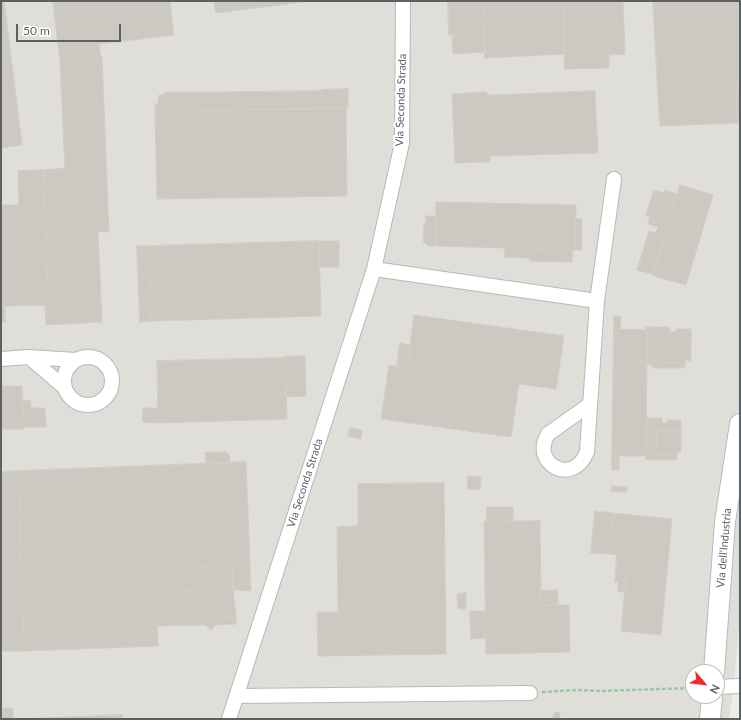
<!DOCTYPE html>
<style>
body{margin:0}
#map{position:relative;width:741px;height:720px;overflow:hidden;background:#efece4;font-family:Lato,sans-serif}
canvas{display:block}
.frame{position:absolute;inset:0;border:2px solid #5c6165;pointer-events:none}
.north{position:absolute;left:685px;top:664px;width:40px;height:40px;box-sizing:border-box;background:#fff;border:1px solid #bec0c1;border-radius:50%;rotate:118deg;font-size:11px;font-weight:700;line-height:16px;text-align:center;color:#5c6165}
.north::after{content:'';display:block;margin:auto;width:14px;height:18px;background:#ef2a2d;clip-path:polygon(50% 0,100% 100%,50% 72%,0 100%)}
.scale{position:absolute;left:16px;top:24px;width:105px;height:18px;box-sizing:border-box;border:2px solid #5c6165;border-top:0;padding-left:5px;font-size:12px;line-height:14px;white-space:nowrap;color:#5c6165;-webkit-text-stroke:3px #fff;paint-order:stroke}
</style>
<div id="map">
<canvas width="741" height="720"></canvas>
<div class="frame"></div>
<div class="north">N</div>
<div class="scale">50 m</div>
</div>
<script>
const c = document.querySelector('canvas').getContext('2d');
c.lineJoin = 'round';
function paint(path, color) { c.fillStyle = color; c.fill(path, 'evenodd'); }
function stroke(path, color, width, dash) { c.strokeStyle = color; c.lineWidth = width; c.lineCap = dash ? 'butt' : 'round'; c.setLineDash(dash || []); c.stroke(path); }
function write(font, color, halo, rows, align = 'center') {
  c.font = font + ' Lato,sans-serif'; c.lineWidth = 4; c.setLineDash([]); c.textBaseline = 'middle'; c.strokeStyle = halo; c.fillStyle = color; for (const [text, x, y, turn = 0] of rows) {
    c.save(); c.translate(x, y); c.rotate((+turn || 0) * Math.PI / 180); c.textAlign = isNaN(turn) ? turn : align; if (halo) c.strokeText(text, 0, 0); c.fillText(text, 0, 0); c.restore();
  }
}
paint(new Path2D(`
 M1 1H740V618L733 693 729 719H1ZM693 672H717V696H693Z`), '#e0ded9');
const building = new Path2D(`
 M1 1H4L22 145 1 148Z
 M53 1H170L174 35 99 44 101 57H102L109 232H98L102 322 46 325 45 305H48L44 170 65 168 60 62Z
 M214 1H310L216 13Z
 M448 1H483L484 33 477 34V39L458 40V35H449Z
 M483 1H563L565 54 485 58Z
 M563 1H623L625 54 609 55V68L565 69Z
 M653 1H740V81H736L737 123 660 126Z
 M484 33 485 52 453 54 452 35H458V40L477 39V34Z
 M736 81H740V95H737Z
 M348 89V108L322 109 321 90Z
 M321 91 322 109 155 111 156 104 158 103 159 95H163L164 93Z
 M595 91 598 153 491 156 489 162 455 163 452 94 486 92 488 95Z
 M737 95H740V123H737Z
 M346 108 347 196 157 199 155 111Z
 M44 170 48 305 2 306 1 205H19L18 171Z
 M680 185 713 195 686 285 653 276Z
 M654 190 664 193 665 190 677 194 653 274 637 270 649 231 656 233 658 227 648 224 650 217 646 216Z
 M436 202 576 205 575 250 436 246Z
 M426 216H436V246H429L423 241 424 223H426Z
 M576 218 582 219V250H575Z
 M1 240 2 306H5V322H1Z
 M319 241H339V267H320Z
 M319 241 321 316 151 321 149 246Z
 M137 246H149L151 321 140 322Z
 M505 248 573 250 572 262 529 261V258L505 257Z
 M414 315 564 336 556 389 519 384 511 437 381 419 389 365 407 368Z
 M614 316H621L620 329H614Z
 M646 327H654L653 365 647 364V330Z
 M654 327H670V332H676V329H691V340L665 339 664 362 685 364V368H653Z
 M614 329 647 330 646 456H612Z
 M665 339 691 340V361L685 360V364L664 362Z
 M400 343 410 345 407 368 397 366Z
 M305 356 306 396 286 397 285 358 284 357Z
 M285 358 287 419 158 423 157 361Z
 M1 386H22L24 429H1Z
 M23 400 31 401V413H23Z
 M31 408H45L46 427H24L23 413H31Z
 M143 408H158V423L143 422Z
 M646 418H662V423H667V420H681V431H657V455H677V460H646Z
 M350 428 362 430 361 439 348 436Z
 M657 431H681V452H677V455H657Z
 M226 452 230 456V463L206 464 205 453Z
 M612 456H619V470H612Z
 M246 462 250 565 169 569 170 592 233 589 236 617 157 620 158 646 24 651 18 471Z
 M18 471 24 651H1V472Z
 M468 476 481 477 480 490 468 489Z
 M444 483 446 654 318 656 317 612H338L337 527 358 526V484Z
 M612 486 627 487V492L612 491Z
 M487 507H513V521L487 522Z
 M595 511 613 513 609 554 591 553Z
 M613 513 672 519 661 635 621 631 628 556 609 554Z
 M540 521 541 605H569L570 652 486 654 484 522Z
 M617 555 628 556 625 592H618V582H615Z
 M250 565 251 591 234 590 232 566Z
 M232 566 233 589 170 592 169 569Z
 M558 590V605H541V591Z
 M466 593V609H458L457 594Z
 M470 611H485L486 638 471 639Z
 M236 617V624L216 625 211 630 205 625 157 626V620Z
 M3 708H13V719H3Z
 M555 712 560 713 559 719H553Z
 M122 715V719H21Z`);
paint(building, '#ccc9c3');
stroke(building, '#d4cdc2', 1);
const street = new Path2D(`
 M374 269 597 301 587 452C573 487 530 464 548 434L589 405
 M597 301 614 179
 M29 357 65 388
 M64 381a24 24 0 1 1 48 0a24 24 0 1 1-48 0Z
 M1 359 29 357 76 360
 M717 687 740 686
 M237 696 530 693
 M229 719 374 269 402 143 403 1`);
const secondary = new Path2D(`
 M714 672 725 522 740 424
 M710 719 712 696`);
stroke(street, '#b5b8bc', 16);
stroke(secondary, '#b6babf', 22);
stroke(new Path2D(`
 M542 692 576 690 600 691 693 688`), '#98c9a2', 2.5, [4, 2]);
stroke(street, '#fff', 14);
stroke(secondary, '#fff', 20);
write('11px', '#5c6165', '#fff', [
 ["Via Seconda Strada",401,100,-88],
 ["Via Seconda Strada",305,483,-72],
 ["Via dell'Industria",724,548,-85]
]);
</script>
